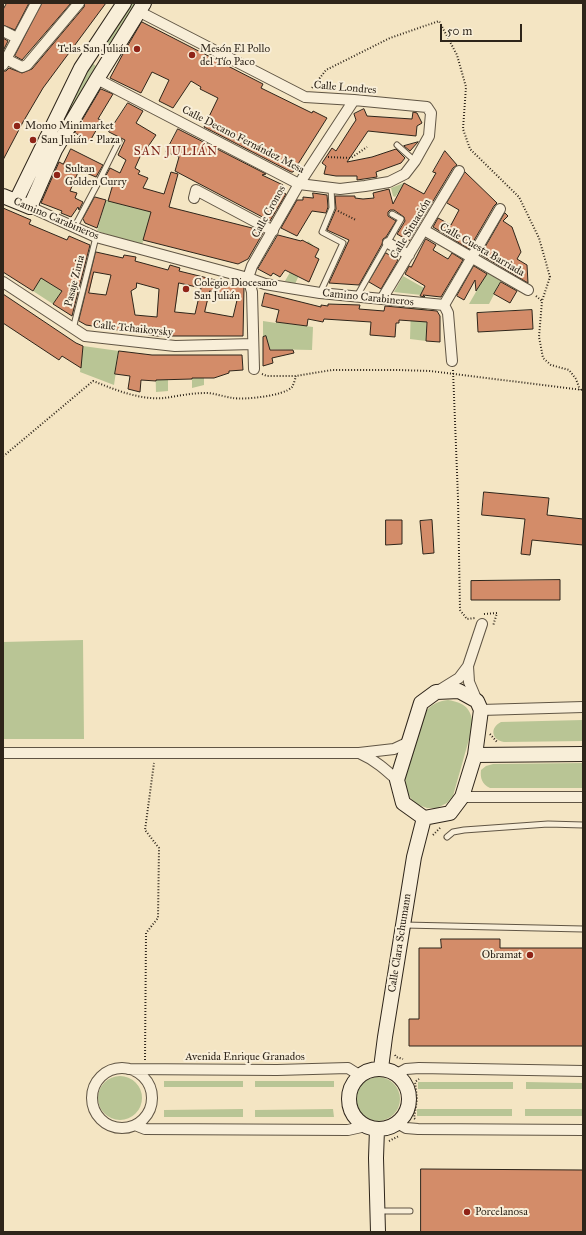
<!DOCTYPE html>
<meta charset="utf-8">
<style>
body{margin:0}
#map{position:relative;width:586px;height:1235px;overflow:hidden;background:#f4e5c3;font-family:"IM FELL Great Primer",serif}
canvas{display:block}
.frame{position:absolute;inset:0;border:4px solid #2e251a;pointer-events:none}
.scale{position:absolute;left:440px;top:24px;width:82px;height:18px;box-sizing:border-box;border:2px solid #2e251a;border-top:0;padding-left:5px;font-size:12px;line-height:14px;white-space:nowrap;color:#2e251a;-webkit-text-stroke:3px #f8eed8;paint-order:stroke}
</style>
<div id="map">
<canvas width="586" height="1235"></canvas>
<div class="frame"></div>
<div class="scale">50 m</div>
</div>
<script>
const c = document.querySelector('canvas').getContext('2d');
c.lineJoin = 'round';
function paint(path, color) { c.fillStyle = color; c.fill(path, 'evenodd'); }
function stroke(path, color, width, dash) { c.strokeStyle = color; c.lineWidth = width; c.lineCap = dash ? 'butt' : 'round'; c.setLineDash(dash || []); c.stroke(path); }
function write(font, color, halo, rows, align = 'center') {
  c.font = font + ' "IM FELL Great Primer",serif'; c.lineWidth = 4; c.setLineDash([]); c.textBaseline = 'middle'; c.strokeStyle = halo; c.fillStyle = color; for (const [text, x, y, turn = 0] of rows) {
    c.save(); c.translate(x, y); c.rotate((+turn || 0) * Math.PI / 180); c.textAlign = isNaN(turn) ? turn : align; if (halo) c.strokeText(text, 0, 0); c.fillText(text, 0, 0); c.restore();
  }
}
paint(new Path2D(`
 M132 3H137L102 56 98 53Z
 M92 63 96 66 53 143 33 187 28 185 49 141Z
 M404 183 399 194 398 193 395 197 393 196 391 188Z
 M106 200 151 212 142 245 97 231Z
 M308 241 313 245 295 284 285 281Z
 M46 270 67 284 53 304 33 291Z
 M488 271 502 279 489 304H469Z
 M403 276 424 288 421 295 394 292Z
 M411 306 427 307 426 341 410 339Z
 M263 321 276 323V322L313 327 312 350 263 349Z
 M83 346 119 351 114 385 80 372Z
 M155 355H168V391L156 392Z
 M192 355H204V385L192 388Z
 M83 640 84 739H3V642Z
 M448 700C465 703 471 708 473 725L453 796 447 803 437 808H427L416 804 407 794 405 779 425 712C432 704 438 701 448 700Z
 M583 720V741L504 742C492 740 489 728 501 722Z
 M583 763V788H490C482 784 480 778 481 770L486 766 493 764Z
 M98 1098a22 22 0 1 1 44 0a22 22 0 1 1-44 0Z
 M356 1099a22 22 0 1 1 44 0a22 22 0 1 1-44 0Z
 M164 1081H243V1087H164Z
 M255 1081H334V1087H255Z
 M418 1082H513V1089H418Z
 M526 1082 583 1083V1089H526Z
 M243 1109V1117H164V1110Z
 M333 1109 334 1117H255V1110Z
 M417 1109H512V1116H417Z
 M525 1109H583V1116H525Z`), '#b9c595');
const building = new Path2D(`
 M7 3H29L15 30 3 25V10Z
 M42 3H71L22 60 15 56Z
 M85 3H106L43 88 23 122 3 160V71H6L9 68 22 73 32 69 84 7Z
 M142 22 263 84 261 88 312 113 313 111 327 118 293 172H291L204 127 218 98 200 89 201 87 191 81 173 108 159 101 169 80 152 72 141 93 110 78 124 52Z
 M3 38 8 41 3 51Z
 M101 89 113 94 98 119 102 120 90 141 75 133Z
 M128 103 143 111 136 123 156 135 145 151 143 150 135 168 140 171 138 174 148 178 143 188 164 194 171 172 178 174 169 207 256 229 263 233 248 259 238 264 143 240 151 212 108 201 113 184 104 179 110 168 120 173 126 160 118 155 125 140 109 132Z
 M364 109 367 116 412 119 413 112 417 113 422 123 417 126 416 136 368 131 347 162 372 157 396 149 405 158 401 163 376 172 377 177 357 180V176H336L324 174 326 166 322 163 332 148 336 151 352 126 356 120 354 114Z
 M178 129 266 174 262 175 283 185 281 189 283 190 282 192 286 194 270 221 175 171 179 157 166 152Z
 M418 142 410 151 404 146Z
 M71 149 103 165 96 177 79 170 70 191 77 193 75 198 83 202 79 210 78 207 71 217 61 213 62 211 41 203 59 162 63 164Z
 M445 151 457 165 453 168 409 241 397 234 405 221 404 217 394 210H390L388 212V216L396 221 386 237 383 239 382 244 359 285 329 283 349 240 327 230 336 209 335 196H355V198L363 199 374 198 373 193 389 189 393 204 404 183 424 194 436 173 433 172Z
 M465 172 497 203 494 206 469 249 433 227 438 218 451 225 459 210 447 203Z
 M313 193 327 195 328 207 326 213 312 211 297 236 281 228 297 200H303V197L313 198Z
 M95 197 106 200 97 228 85 223 83 219Z
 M3 208 31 220 29 224 67 240 69 236 90 245 72 316 53 304 62 291 41 278 33 291 3 272Z
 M505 213 508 216 503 221 512 227 521 252 517 259 527 265 528 283 481 255Z
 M278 235 301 241 302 240 319 249 315 257 319 259 309 282 285 270 280 277 273 273 271 276 258 269Z
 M426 239 436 245 433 250 448 259 452 253 463 260 441 297 423 295 425 297 420 296 425 286 405 274 409 266 411 267Z
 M96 252 123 258 124 255 136 257 135 261 168 270 170 265 180 268 179 271 244 287 243 336H157L86 325 79 321ZM94 272 111 275 106 295 89 293ZM137 283 159 289 157 317 135 315 131 291 136 288ZM179 283 201 288 195 314 175 312ZM210 291 221 293V292L238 296 233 317 205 312Z
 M386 253 398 260 381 289 369 282Z
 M474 266 487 274 476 291 475 280 464 300 457 296Z
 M501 282 517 291 510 303 494 294Z
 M265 293 321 307V305L328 306V304L360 305 359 309 384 311 385 306 437 311 440 316V342L426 341 427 322 399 320V323H396L395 337 370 335 371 322 324 319 323 322 308 319 307 326 276 322 279 310 262 306Z
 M3 294 76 343 83 346 81 368 62 356 59 360 56 358 3 323Z
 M532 310 533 329 478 332 477 313Z
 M266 336 270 350H293L294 353 272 358 273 363 263 366V337Z
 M119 351 152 355H242L243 370 229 371V373L214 378H192V379L156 380V381L141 380 140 392 128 389 130 376 115 374Z
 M484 492 549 498 547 515 583 519V545L532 540 530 555 521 554 525 519 482 515Z
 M386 520H402V544L386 545Z
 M432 520 434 553 423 554 420 521Z
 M560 580V600H471V581Z
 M441 939H500V948H583V1046H409V1019H419V948H441Z
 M421 1169 583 1170V1232H421Z`);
paint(building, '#d38c69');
stroke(building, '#2e251a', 1);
const lane = new Path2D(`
 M397 145 415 161
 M74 228 100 179 119 141
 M320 293 343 243 322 232 332 208 331 188
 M357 296 401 219 392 214
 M73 329 96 237
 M447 837 453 832 464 830 548 824 583 825
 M404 925 583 929
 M379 1211H410`);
const street = new Path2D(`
 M3 31 17 38
 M6 59 22 67 27 65 79 3
 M3 65 36 3
 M97 79 299 184 340 189 365 186 389 182 405 174 415 161 429 136 431 113 427 107 354 100 305 97 138 11
 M194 198 196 190 273 231
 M30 207 96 237 248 278 265 284 320 293 444 305 448 313 452 361
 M424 230 528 290
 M388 243 409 255
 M248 278 252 266 299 184 354 100
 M248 278 252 292 254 369
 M3 282 85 336 175 346 253 344
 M382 299 459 171
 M444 305 500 209
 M468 666 469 682 477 701
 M438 691 459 678 468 666 482 624
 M481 710 583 707
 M3 753H359L394 749 409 742
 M361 754C375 760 386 770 397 780
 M462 797H583
 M92 1098a30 30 0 1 1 60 0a30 30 0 1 1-60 0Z
 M128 1069 277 1070 348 1068 359 1075
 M397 1074 406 1069 419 1068 583 1071
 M397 1123 406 1128 418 1129 583 1130
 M135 1125 145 1129 348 1130 366 1126`);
const secondary = new Path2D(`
 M3 196 30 207 55 150 97 79 144 3
 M16 201 81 68 124 3
 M459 691 477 701 481 710 475 755 462 797 450 813 424 818 403 803 397 780 421 703 436 692Z
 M475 755 583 754
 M381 1068 385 1037 414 857 424 818
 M349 1099a30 30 0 1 1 60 0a30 30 0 1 1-60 0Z
 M377 1129 376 1158 378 1232`);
stroke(lane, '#605544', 7);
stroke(street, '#605544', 12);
stroke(secondary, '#2e251a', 16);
stroke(new Path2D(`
 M312 88 326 70 390 38 439 21 457 55 466 87 463 129 470 149 519 197 539 238 550 277 542 301
 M328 157 351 158 367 147
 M338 211 356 220
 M536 296 542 301 539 337 543 358 551 365 569 370 576 379 580 390
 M453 370 458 498 460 610 467 619 475 618
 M262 374 267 376H296L332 370H399L430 371 583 390
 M3 456 6 454 93 381C116 390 139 400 164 398 178 396 192 393 206 393 215 393 224 397 233 398 244 400 284 396 292 387 294 384 295 379 296 376
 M484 614 497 613 493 626
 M490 734 498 743
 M433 835 441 827
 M395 1055 396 1057 403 1059
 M145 1060 146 933 158 918 159 848 145 830 154 763
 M415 1119 414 1118 417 1099 415 1082 419 1079
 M389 1141 399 1136`), '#2e251a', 2, [1, 2]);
stroke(lane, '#f8eed8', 5);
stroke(street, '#f8eed8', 10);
stroke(secondary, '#f8eed8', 14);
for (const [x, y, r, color] of [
 [137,49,4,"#8f2418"],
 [192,55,4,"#8f2418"],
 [17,126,4,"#8f2418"],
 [33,140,4,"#8f2418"],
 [57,175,4,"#8f2418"],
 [186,289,4,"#8f2418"],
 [530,955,4,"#8f2418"],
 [467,1212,4,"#8f2418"]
]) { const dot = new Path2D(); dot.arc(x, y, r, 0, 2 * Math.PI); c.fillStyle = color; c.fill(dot); stroke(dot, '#f8eed8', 1.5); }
write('11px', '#2e251a', '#f8eed8', [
 ["Telas San Julián",129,49,"right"],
 ["Mesón El Pollo",200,49],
 ["del Tío Paco",200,62],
 ["Momo Minimarket",25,126],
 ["San Julián - Plaza",41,140],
 ["Sultan",65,169],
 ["Golden Curry",65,182],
 ["Colegio Diocesano",194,283],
 ["San Julián",194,296],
 ["Obramat",522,955,"right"],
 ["Porcelanosa",475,1212]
], 'left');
write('11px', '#2e251a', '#f8eed8', [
 ["Calle Londres",345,88,5],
 ["Calle Decano Fernández Mesa",243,140,27],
 ["Calle Cronos",269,212,-61],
 ["Camino Carabineros",56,219,23],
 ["Calle Situación",411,229,-59],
 ["Calle Cuesta Barriada",482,250,30],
 ["Pasaje Zinia",75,281,-76],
 ["Camino Carabineros",368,298,6],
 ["Calle Tchaikovsky",133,329,6],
 ["Calle Clara Schumann",400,943,-81],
 ["Avenida Enrique Granados",245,1057]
]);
c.letterSpacing = '1px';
write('12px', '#7a1f14', '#f8eed8', [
 ["SAN JULIÁN",176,152]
]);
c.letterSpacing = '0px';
</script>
